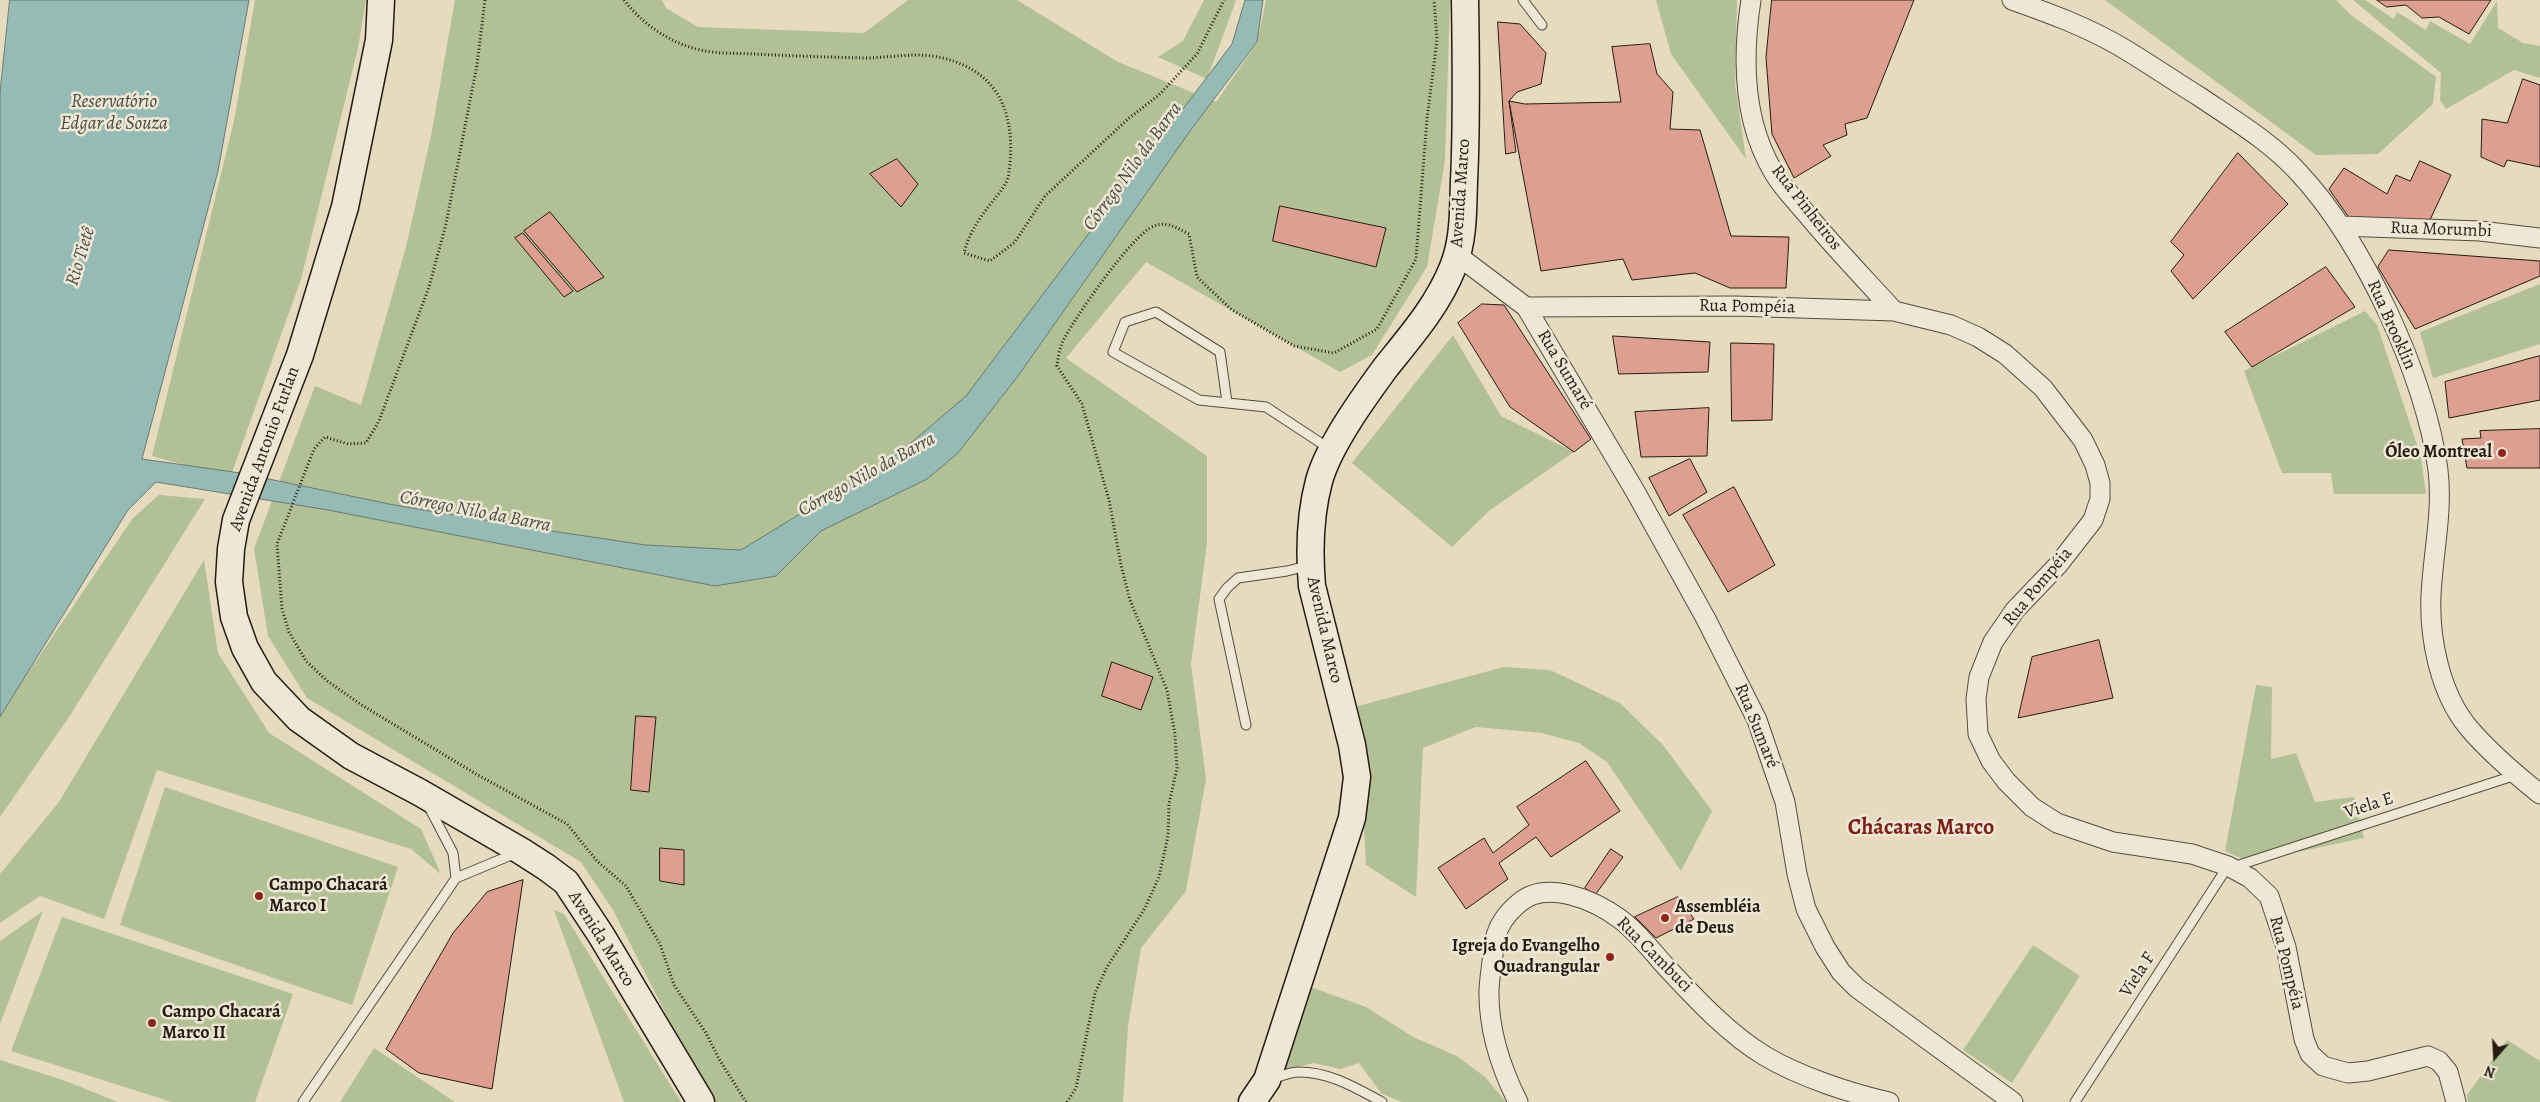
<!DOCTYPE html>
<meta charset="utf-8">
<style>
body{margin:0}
#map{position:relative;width:2540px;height:1102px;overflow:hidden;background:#e6dabf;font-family:Alegreya,serif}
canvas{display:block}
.north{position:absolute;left:2470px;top:1032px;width:50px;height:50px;-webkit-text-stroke:4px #efe7d5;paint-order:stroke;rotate:199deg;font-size:14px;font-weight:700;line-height:20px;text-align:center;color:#251c13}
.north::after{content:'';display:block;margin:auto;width:18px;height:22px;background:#251c13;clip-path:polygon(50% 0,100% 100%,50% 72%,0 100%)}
</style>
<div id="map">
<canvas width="2540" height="1102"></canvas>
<div class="north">N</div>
</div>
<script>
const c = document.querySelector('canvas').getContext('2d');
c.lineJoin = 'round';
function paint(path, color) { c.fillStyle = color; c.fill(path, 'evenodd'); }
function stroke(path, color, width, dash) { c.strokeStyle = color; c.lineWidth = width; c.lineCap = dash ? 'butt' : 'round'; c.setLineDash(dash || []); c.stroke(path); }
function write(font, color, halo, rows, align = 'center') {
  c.font = font + ' Alegreya,serif'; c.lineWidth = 5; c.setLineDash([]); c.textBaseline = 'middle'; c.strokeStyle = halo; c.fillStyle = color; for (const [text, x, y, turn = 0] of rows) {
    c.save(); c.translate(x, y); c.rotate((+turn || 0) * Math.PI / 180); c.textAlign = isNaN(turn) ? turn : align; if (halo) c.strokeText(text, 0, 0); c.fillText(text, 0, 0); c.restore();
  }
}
paint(new Path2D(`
 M255 0H366L358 48 301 279 230 478 152 456 234 121Z
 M455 0H662L666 8 698 27 864 33 908 0H1017L1118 62 1216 102 1257 43 1266 0H1450L1445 160 1427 267 1372 355 1340 372 1146 262 1066 358 1207 456V543L1191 664 1206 779 1186 891 1141 948 1128 1026 1123 1102H716L673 1028 613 910 581 862 307 698 268 636 254 549 315 386 361 405 406 247 431 136Z
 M1204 0H1236L1207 79 1158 57 1183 41Z
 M1656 0H1737L1735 84 1746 159 1671 54Z
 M2105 0H2336L2351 15 2436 77 2433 104 2378 154 2316 155Z
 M2353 0H2365L2394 19 2397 12 2426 30 2430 21 2470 44 2497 1 2498 28 2523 43 2540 46V78L2514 70 2446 109 2440 100 2441 73Z
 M2540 284V344L2433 378 2420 332Z
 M2365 311 2377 325 2421 457 2426 494H2334L2331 473H2282L2244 371Z
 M1453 335 1501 416 1574 452 1490 510 1452 547 1352 463Z
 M159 495 205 499 69 717 0 817V714L133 518Z
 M204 560 218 653 269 733 421 829 441 874 411 849 157 770 104 919 40 896 0 923V874L59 802Z
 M1504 667 1550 670 1620 703 1663 745 1712 811 1681 871 1607 762 1579 743 1542 733 1476 727 1423 748 1416 897 1366 865 1358 706Z
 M2256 685 2272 687 2271 759 2296 753 2315 802 2354 797 2364 838 2249 862 2225 851Z
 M165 787 398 867 352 1005 120 925Z
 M554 910 564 914 681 1102H624Z
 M43 911 0 1024V941Z
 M62 917 293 994 255 1102H172L11 1051Z
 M2033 945 2080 976 2012 1083 1963 1050Z
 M1308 986 1366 1007 1413 1037 1457 1056 1485 1077 1506 1102H1402L1382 1094 1359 1063 1341 1069 1313 1063 1281 1072Z
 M2507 1040 2540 1061V1102H2468L2467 1095Z
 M374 1048 455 1102H340Z
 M0 1060 63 1080 118 1102H0Z`), '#b2c095');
const water = new Path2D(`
 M10 0H249L218 171 142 459 240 473 394 505 558 532 646 545 741 550 898 454 966 396 1232 44 1245 0H1263L1257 42 1190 131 1018 376 958 453 927 479 821 531 776 576 715 586 328 510 156 482 128 510 0 717V93Z`);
paint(water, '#96bab4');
stroke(water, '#697b74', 1);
const building = new Path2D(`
 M1772 0H1914L1867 118 1845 124 1847 135 1823 145 1831 156 1794 178 1772 134 1766 58Z
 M2377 0H2491L2469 34 2439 17 2422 18 2406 5 2387 7Z
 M1498 22 1520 24 1546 53 1541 84 1517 92 1509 101 1516 152 1506 154Z
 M1650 44 1657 74 1673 92 1670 129 1700 130 1731 236 1789 237 1786 288H1730L1695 273 1632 280 1623 259 1541 271 1509 101 1525 104 1621 102 1612 47Z
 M2523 79 2540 85V167L2507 160 2504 167 2481 157 2482 119 2507 123Z
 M2238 153 2288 204 2193 299 2171 271 2184 255 2171 242Z
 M897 159 918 184 901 207 870 174Z
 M2420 161 2451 175 2429 222 2350 219 2329 189 2344 168 2387 194 2396 175 2410 181Z
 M1280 206 1386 228 1376 267 1273 241Z
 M550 212 604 277 577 292 524 231Z
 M523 233 573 291 564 297 515 238Z
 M2389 250 2540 261V276L2415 329 2378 267Z
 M2326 267 2355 307 2252 367 2225 332Z
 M1482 304 1504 305 1591 439 1574 452 1510 407 1458 323Z
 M1613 336 1710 342 1708 372 1619 374Z
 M1731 343 1774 344 1772 420 1732 421Z
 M2540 356V400L2449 418 2445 382Z
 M1709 408 1707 456 1641 457 1635 412Z
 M2540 429V468H2467L2462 439 2481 438 2480 431Z
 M1690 459 1707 492 1669 516 1649 478Z
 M1734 487 1775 565 1728 592 1683 515Z
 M2099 640 2113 698 2018 718 2032 657Z
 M1112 662 1153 677 1141 710 1102 696Z
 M636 716 656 717 649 792 631 790Z
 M1586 761 1620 811 1551 857 1536 837 1499 863 1508 879 1466 909 1438 868 1484 838 1493 853 1529 825 1517 807Z
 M660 848 684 850V885L660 881Z
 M1611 849 1623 857 1595 895 1585 888Z
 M523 880 492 1089 419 1073 386 1049 453 933 487 892Z
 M1678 897 1694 919 1656 938 1635 917Z`);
paint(building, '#dd9f90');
stroke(building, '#251c13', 1);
const lane = new Path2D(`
 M1523 0 1542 25
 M1227 402 1220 352 1156 312 1125 322 1113 352 1199 400 1266 407 1330 449
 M1246 725 1219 599 1227 588 1238 578 1287 571 1307 566
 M429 807 453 853 456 878
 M2233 867 2516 775
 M1272 1079C1281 1076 1290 1072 1299 1072 1330 1072 1356 1088 1382 1102
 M303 1102 456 878 516 853
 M2075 1102 2228 866`);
const street = new Path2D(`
 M1751 0C1742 58 1743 122 1774 173 1782 187 1795 200 1805 212 1833 246 1864 278 1894 311
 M2012 0C2049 13 2087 27 2121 47 2148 63 2174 81 2200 97 2234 120 2271 142 2299 173 2363 241 2426 377 2438 470 2443 512 2433 553 2431 595 2429 638 2440 693 2468 727 2489 752 2515 774 2540 794
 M2342 226 2480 231 2540 238
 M1457 255 1526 307 1735 306 1894 311 1951 325 1978 337 2005 354 2043 388 2083 440 2095 465 2100 483V499L2093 520 2058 565 2015 610 1993 642 1979 677 1976 699 1978 734 1991 761 2006 781 2032 807 2057 823 2113 842 2192 854 2228 866 2250 878 2269 896 2286 947 2304 1039 2310 1054 2323 1066 2348 1073 2368 1071 2428 1056 2439 1061 2448 1072 2456 1102
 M1526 307 1635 491 1706 619 1757 720 1785 802 1797 874 1806 909 1825 947 1841 972 1857 988 2013 1102
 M1518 1102C1501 1068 1488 1028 1489 989 1490 973 1493 956 1495 940 1498 924 1507 913 1519 903 1546 879 1594 900 1620 919 1639 933 1653 953 1669 970 1698 1001 1730 1035 1765 1056 1798 1076 1852 1094 1889 1102`);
const secondary = new Path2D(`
 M381 0 379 40 345 207 300 355 236 520 231 549 229 582 234 617 245 648 264 682 299 719 351 756 419 792 521 851 546 867 566 882 601 935 701 1102
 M1252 1102 1267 1080 1352 818 1357 777 1352 745 1312 586C1309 551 1310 515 1319 481 1329 445 1364 397 1386 367 1411 336 1438 305 1453 267 1464 240 1463 210 1464 181 1467 121 1466 60 1465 0`);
stroke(lane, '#554c3e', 11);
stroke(street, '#554c3e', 21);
stroke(secondary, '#251c13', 29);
stroke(new Path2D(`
 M485 0 477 65 446 224 429 287 379 421 366 443 348 444 325 437 314 449 277 544 282 609 289 632 306 661 326 680 360 704 476 774 567 824 597 861 626 886 660 944 674 985 706 1033 719 1059 746 1102
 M624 0C643 25 674 46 706 51 722 54 739 53 755 54 791 56 828 57 864 58 887 58 910 53 932 56 997 66 1017 111 1009 172 1008 186 994 198 986 210 976 223 968 237 964 253L990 261 1015 242 1045 196 1128 119 1160 94 1197 54 1224 0
 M1067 1102 1076 1088 1095 993 1107 967 1145 908 1159 877 1168 836 1169 804 1177 768 1175 734 1167 690 1130 600 1121 565 1109 500 1082 404 1057 366C1058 359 1059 350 1062 343 1072 321 1133 233 1154 226 1168 221 1177 228 1189 234L1197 277 1232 310 1294 346 1334 353 1377 329 1416 259 1427 119 1437 40 1434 0`), '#251c13', 3, [1, 2.5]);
stroke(lane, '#efe7d5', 9);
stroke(street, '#efe7d5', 19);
stroke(secondary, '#efe7d5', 26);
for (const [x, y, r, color] of [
 [2502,453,5,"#8f2418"],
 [259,896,5,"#8f2418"],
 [1665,918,5,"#8f2418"],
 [1610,957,5,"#8f2418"],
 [152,1023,5,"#8f2418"]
]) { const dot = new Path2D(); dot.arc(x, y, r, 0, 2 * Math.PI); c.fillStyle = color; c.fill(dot); stroke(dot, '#efe7d5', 2); }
write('18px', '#251c13', '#efe7d5', [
 ["Avenida Marco",1461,193,-86],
 ["Rua Pinheiros",1806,208,52],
 ["Rua Morumbi",2441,230,2],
 ["Rua Pompéia",1747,307,1],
 ["Rua Brooklin",2391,325,66],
 ["Rua Sumaré",1564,370,59],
 ["Avenida Antonio Furlan",265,449,-70],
 ["Rua Pompéia",2038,587,-50],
 ["Avenida Marco",1324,630,77],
 ["Rua Sumaré",1756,726,68],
 ["Viela E",2369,806,-18],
 ["Avenida Marco",601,939,58],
 ["Rua Cambuci",1654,955,45],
 ["Rua Pompéia",2286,963,76],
 ["Viela F",2138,975,-57]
]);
write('bold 18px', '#251c13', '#efe7d5', [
 ["Óleo Montreal",2492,453,"right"],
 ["Campo Chacará",269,886],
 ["Marco I",269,907],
 ["Assembléia",1675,908],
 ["de Deus",1675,929],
 ["Igreja do Evangelho",1600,947,"right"],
 ["Quadrangular",1600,968,"right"],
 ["Campo Chacará",162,1013],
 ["Marco II",162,1034]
], 'left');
write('italic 19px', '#474b43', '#efe7d5', [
 ["Reservatório",114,102],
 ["Edgar de Souza",114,124],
 ["Córrego Nilo da Barra",1133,167,-54],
 ["Rio Tietê",81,257,-73],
 ["Córrego Nilo da Barra",867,475,-29],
 ["Córrego Nilo da Barra",475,512,11]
]);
write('bold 22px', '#7a1f14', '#efe7d5', [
 ["Chácaras Marco",1921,829]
]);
</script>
